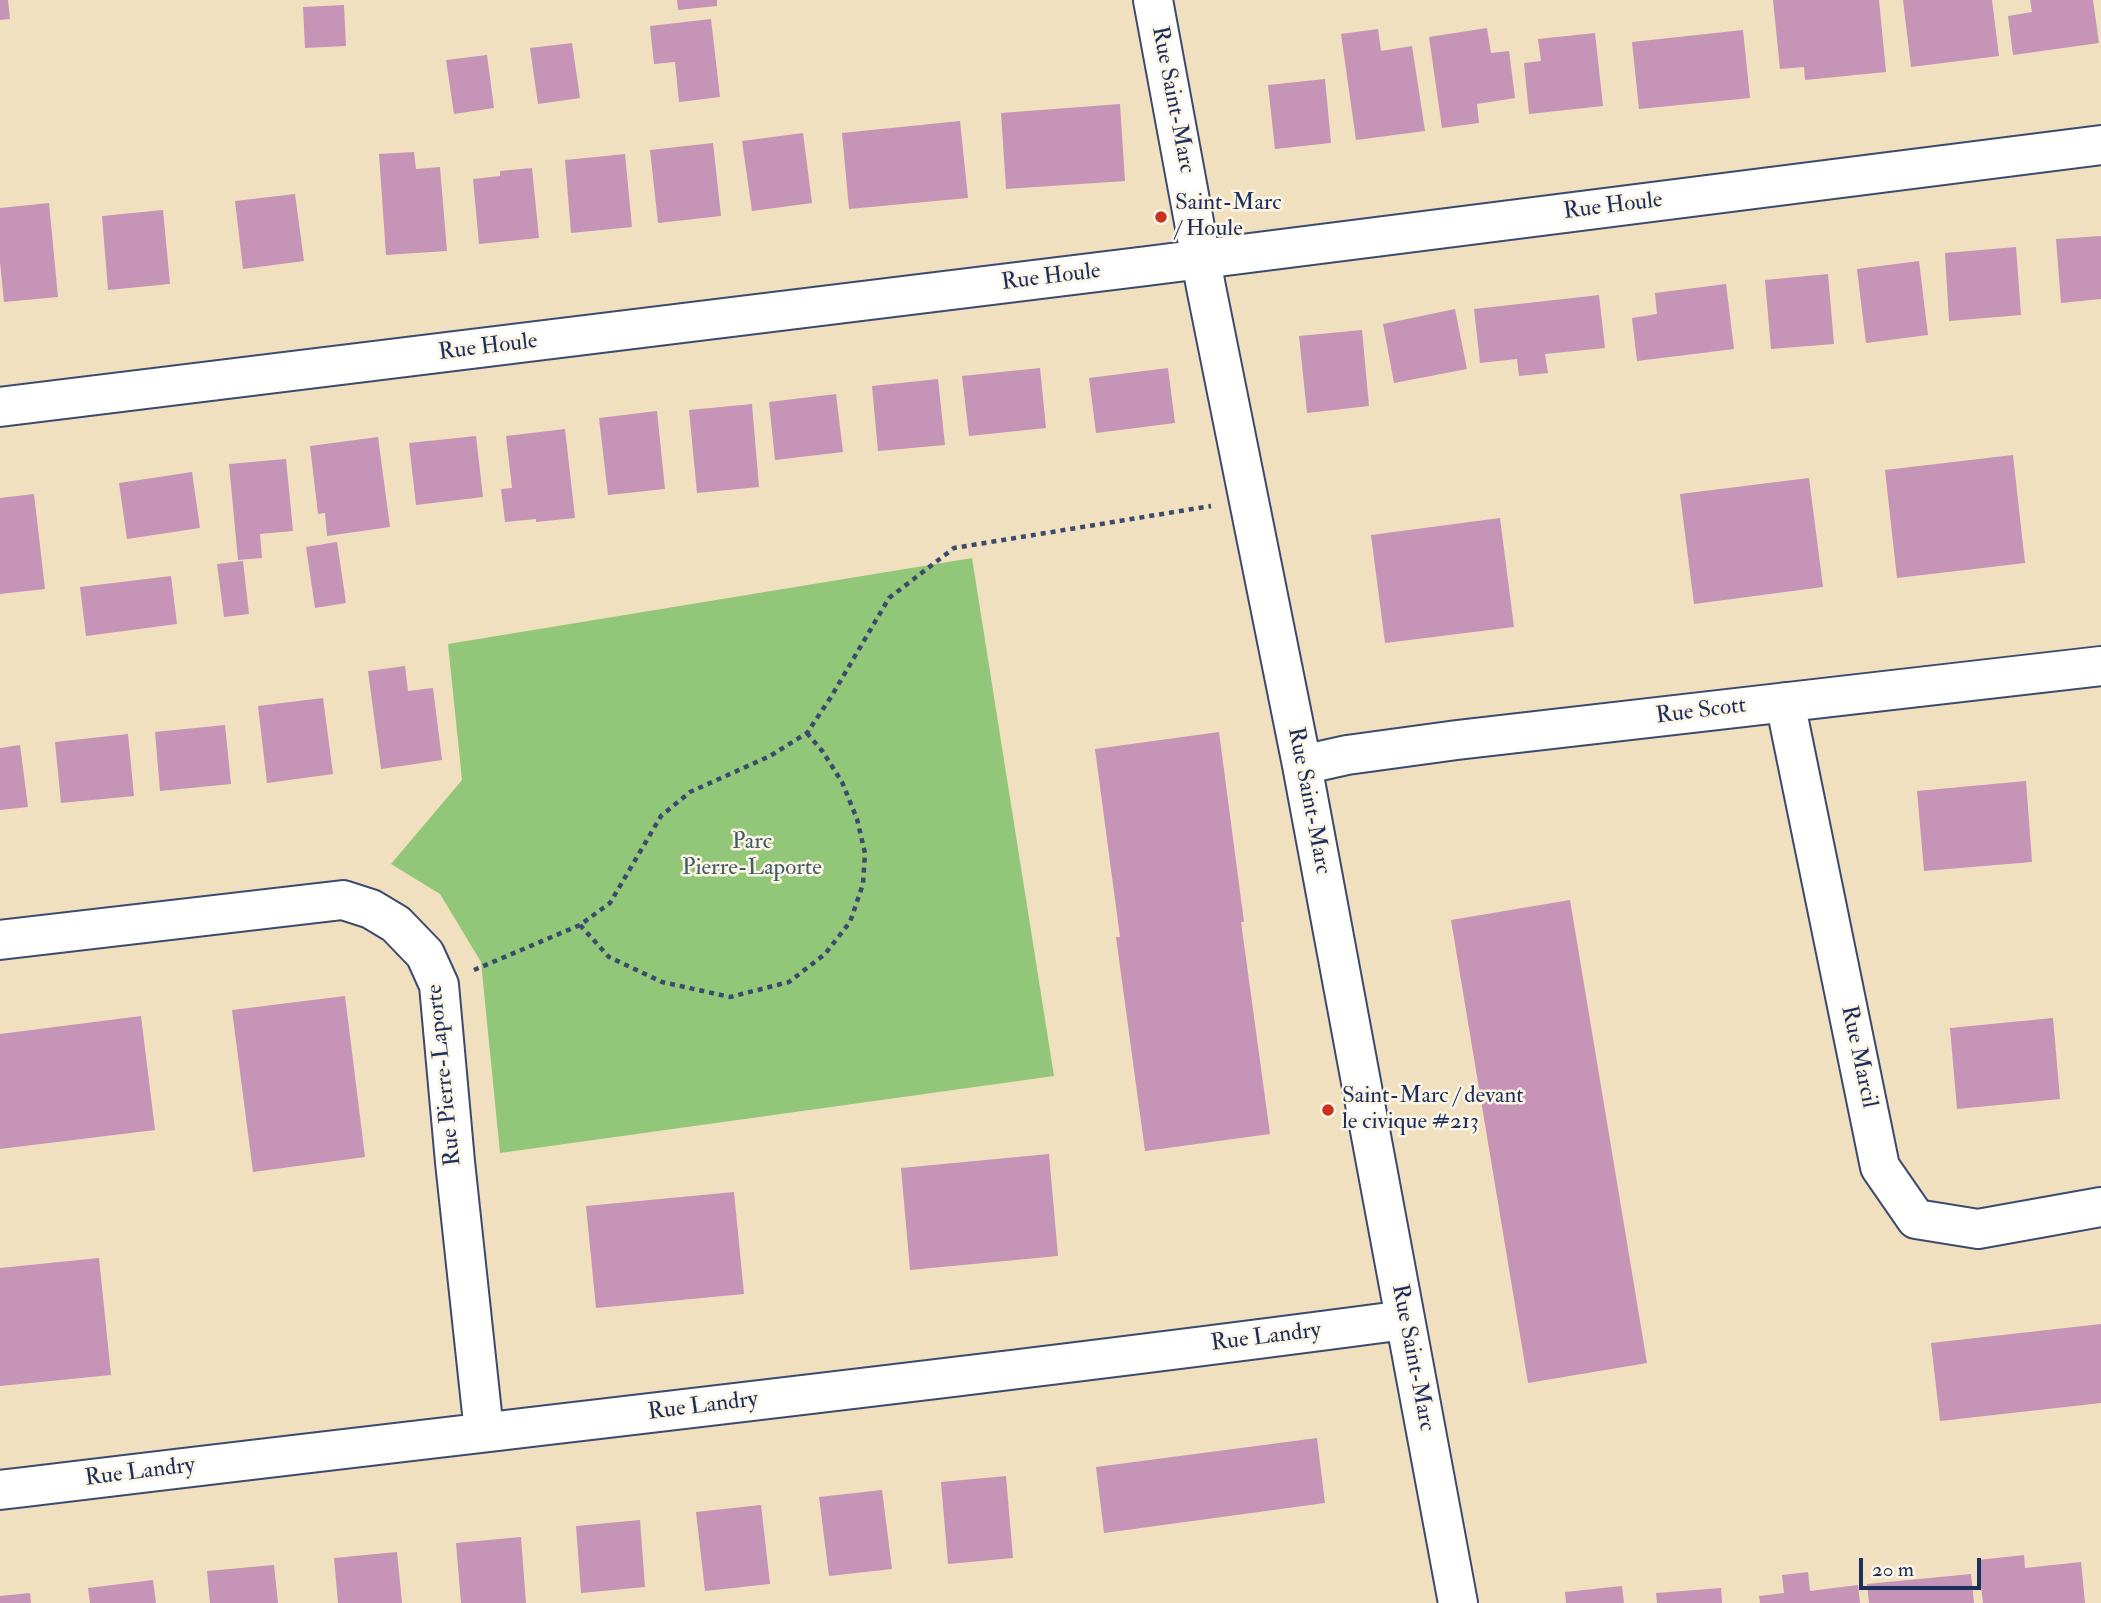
<!DOCTYPE html>
<style>
body{margin:0}
#map{position:relative;width:2101px;height:1603px;overflow:hidden;background:#f0e0c0;font-family:"IM FELL Double Pica",serif}
canvas{display:block}
.scale{position:absolute;left:1859px;top:1558px;width:122px;height:32px;box-sizing:border-box;border:4px solid #1b2f5e;border-top:0;padding-left:9px;font-size:21px;line-height:24px;white-space:nowrap;color:#1b2f5e;-webkit-text-stroke:5px #fcf5e5;paint-order:stroke}
</style>
<div id="map">
<canvas width="2101" height="1603"></canvas>
<div class="scale">20 m</div>
</div>
<script>
const c = document.querySelector('canvas').getContext('2d');
c.lineJoin = 'round';
function paint(path, color) { c.fillStyle = color; c.fill(path, 'evenodd'); }
function stroke(path, color, width, dash) { c.strokeStyle = color; c.lineWidth = width; c.lineCap = dash ? 'butt' : 'round'; c.setLineDash(dash || []); c.stroke(path); }
function write(font, color, halo, rows, align = 'center') {
  c.font = font + ' "IM FELL Double Pica",serif'; c.lineWidth = 5; c.setLineDash([]); c.textBaseline = 'middle'; c.strokeStyle = halo; c.fillStyle = color; for (const [text, x, y, turn = 0] of rows) {
    c.save(); c.translate(x, y); c.rotate((+turn || 0) * Math.PI / 180); c.textAlign = isNaN(turn) ? turn : align; if (halo) c.strokeText(text, 0, 0); c.fillText(text, 0, 0); c.restore();
  }
}
paint(new Path2D(`
 M972 558 1054 1076 500 1153 481 962 440 894 391 864 462 780 448 644Z`), '#92c779');
paint(new Path2D(`
 M0 0H8L10 19 0 20Z
 M677 0H717V6L678 10Z
 M1773 0H1879L1886 72 1805 80 1804 67 1780 69Z
 M1903 0H1992L1999 56 1911 67Z
 M2030 0H2093L2099 43 2013 55 2008 16 2032 12Z
 M344 5 346 46 305 48 303 7Z
 M711 19 720 97 679 102 675 62 654 64 650 26Z
 M1487 28 1491 53 1509 51 1515 98 1477 104 1479 123 1442 128 1429 37Z
 M1378 29 1381 51 1412 46 1425 131 1356 140 1341 34Z
 M1743 30 1750 98 1639 109 1632 42Z
 M1595 33 1603 106 1529 114 1524 63 1541 61 1538 39Z
 M572 43 580 98 538 104 530 48Z
 M487 55 494 108 454 114 446 60Z
 M1325 79 1331 143 1275 149 1268 85Z
 M1120 104 1125 181 1006 189 1001 113Z
 M960 121 968 198 849 209 842 133Z
 M803 133 812 203 752 211 742 141Z
 M713 143 721 216 658 223 650 150Z
 M414 152 416 169 440 167 447 251 386 255 379 154Z
 M625 154 632 227 571 233 565 160Z
 M532 168 539 238 479 244 473 179 500 176V171Z
 M295 194 304 261 243 269 235 201Z
 M49 203 58 297 4 302 0 262V208Z
 M163 210 170 284 108 290 102 216Z
 M2101 236V299L2061 303 2056 239Z
 M2016 247 2021 315 1949 321 1945 253Z
 M1919 261 1928 335 1866 343 1857 269Z
 M1828 274 1834 344 1771 349 1765 280Z
 M1726 284 1734 349 1637 361 1632 318 1657 314 1655 293Z
 M1599 295 1605 348 1545 354 1548 373 1519 376 1517 359 1480 363 1474 309Z
 M1455 309 1467 369 1394 383 1383 324Z
 M1362 330 1369 406 1307 413 1299 336Z
 M1040 368 1046 428 969 436 962 376Z
 M1168 368 1175 423 1096 433 1089 378Z
 M938 379 945 445 878 451 872 386Z
 M836 394 843 452 775 460 769 402Z
 M752 404 759 487 697 493 689 410Z
 M657 411 665 489 608 495 599 418Z
 M565 429 575 518 536 522V519L505 522 501 489 512 488 506 436Z
 M476 436 483 497 416 505 409 443Z
 M378 437 390 527 327 536 325 513 318 514 310 446Z
 M2013 455 2025 563 1897 578 1885 470Z
 M286 459 293 531 260 534 262 558 238 560 229 464Z
 M192 472 200 528 127 539 119 483Z
 M1809 478 1823 587 1694 604 1680 494Z
 M34 494 45 589 0 594V498Z
 M1500 518 1514 627 1385 643 1371 535Z
 M337 542 346 603 315 608 306 547Z
 M243 561 249 614 224 617 217 564Z
 M171 576 177 624 86 636 80 587Z
 M405 666 408 691 433 688 442 760 381 769 368 671Z
 M323 698 333 774 267 783 258 706Z
 M225 725 231 784 160 791 155 732Z
 M1219 732 1244 922H1241L1270 1134 1145 1151 1116 937H1120L1095 749Z
 M128 734 134 796 61 803 55 742Z
 M20 745 28 807 0 810V748Z
 M2026 781 2032 862 1924 871 1917 791Z
 M1570 900 1647 1363 1528 1383 1451 920Z
 M345 996 365 1157 253 1172 232 1010Z
 M141 1016 155 1130 0 1149V1034Z
 M2053 1018 2060 1099 1957 1109 1950 1028Z
 M1049 1154 1058 1256 910 1270 901 1168Z
 M734 1192 744 1294 596 1308 586 1206Z
 M99 1258 111 1375 0 1386V1268Z
 M2101 1324V1403L1940 1421 1931 1343Z
 M1317 1438 1325 1503 1104 1533 1096 1467Z
 M1006 1476 1013 1558 948 1564 941 1482Z
 M882 1490 892 1569 829 1576 819 1497Z
 M761 1505 770 1584 705 1591 696 1512Z
 M640 1520 645 1587 581 1593 576 1526Z
 M521 1537 526 1603H461L456 1543Z
 M397 1552 402 1603H338L334 1558Z
 M2024 1555 2025 1568 2081 1562 2085 1603H1983L1978 1560Z
 M274 1565 278 1603H210L207 1571Z
 M1808 1572 1810 1591 1858 1585 1860 1603H1760L1759 1596 1784 1593 1782 1575Z
 M1971 1574 1974 1603H1869L1867 1584Z
 M153 1580 156 1603H90L88 1588Z
 M1622 1586 1624 1603H1566L1565 1592Z
 M1721 1588 1722 1603H1657L1656 1593Z
 M30 1593 31 1603H0V1596Z`), '#c594b7');
const street = new Path2D(`
 M1153 0 1206 287 1302 765 1458 1603
 M0 407 1147 266 2101 145
 M1785 702 1880 1167 1916 1219 1978 1229 2101 1207
 M1302 765 1347 755 1457 740 2101 666
 M0 940 343 900 371 909 396 924 425 954 439 985 455 1162 484 1432
 M0 1490C468 1433 937 1382 1405 1320`);
stroke(street, '#3b4a6d', 42);
stroke(new Path2D(`
 M580 925 609 957 662 982 730 997 789 982 825 954 850 922 863 884 865 853 857 819 842 782 823 752 807 733
 M474 970 580 925 610 903 661 816 690 792 770 756 807 733 831 697 889 598 954 548 1211 506`), '#3b4a6d', 4.5, [5, 5]);
stroke(street, '#fff', 38);
for (const [x, y, r, color] of [
 [1161,217,7,"#c8321e"],
 [1328,1110,7,"#c8321e"]
]) { const dot = new Path2D(); dot.arc(x, y, r, 0, 2 * Math.PI); c.fillStyle = color; c.fill(dot); stroke(dot, '#fcf5e5', 2.5); }
write('23px', '#1b2f5e', '#fcf5e5', [
 ["Rue Saint-Marc",1172,100,79],
 ["Rue Houle",1613,207,-7],
 ["Rue Houle",1051,278,-7],
 ["Rue Houle",488,348,-7],
 ["Rue Scott",1701,712,-7],
 ["Rue Saint-Marc",1308,801,79],
 ["Rue Marcil",1858,1057,78],
 ["Rue Pierre-Laporte",445,1075,-96],
 ["Rue Landry",1266,1338,-7],
 ["Rue Saint-Marc",1412,1358,79],
 ["Rue Landry",703,1407,-7],
 ["Rue Landry",140,1473,-7]
]);
write('23px', '#1b2f5e', '#fcf5e5', [
 ["Saint-Marc",1175,204],
 ["/ Houle",1175,230],
 ["Saint-Marc / devant",1342,1097],
 ["le civique #213",1342,1123]
], 'left');
write('23px', '#3f5d66', '#fcf5e5', [
 ["Parc",752,843],
 ["Pierre-Laporte",752,869]
]);
</script>
